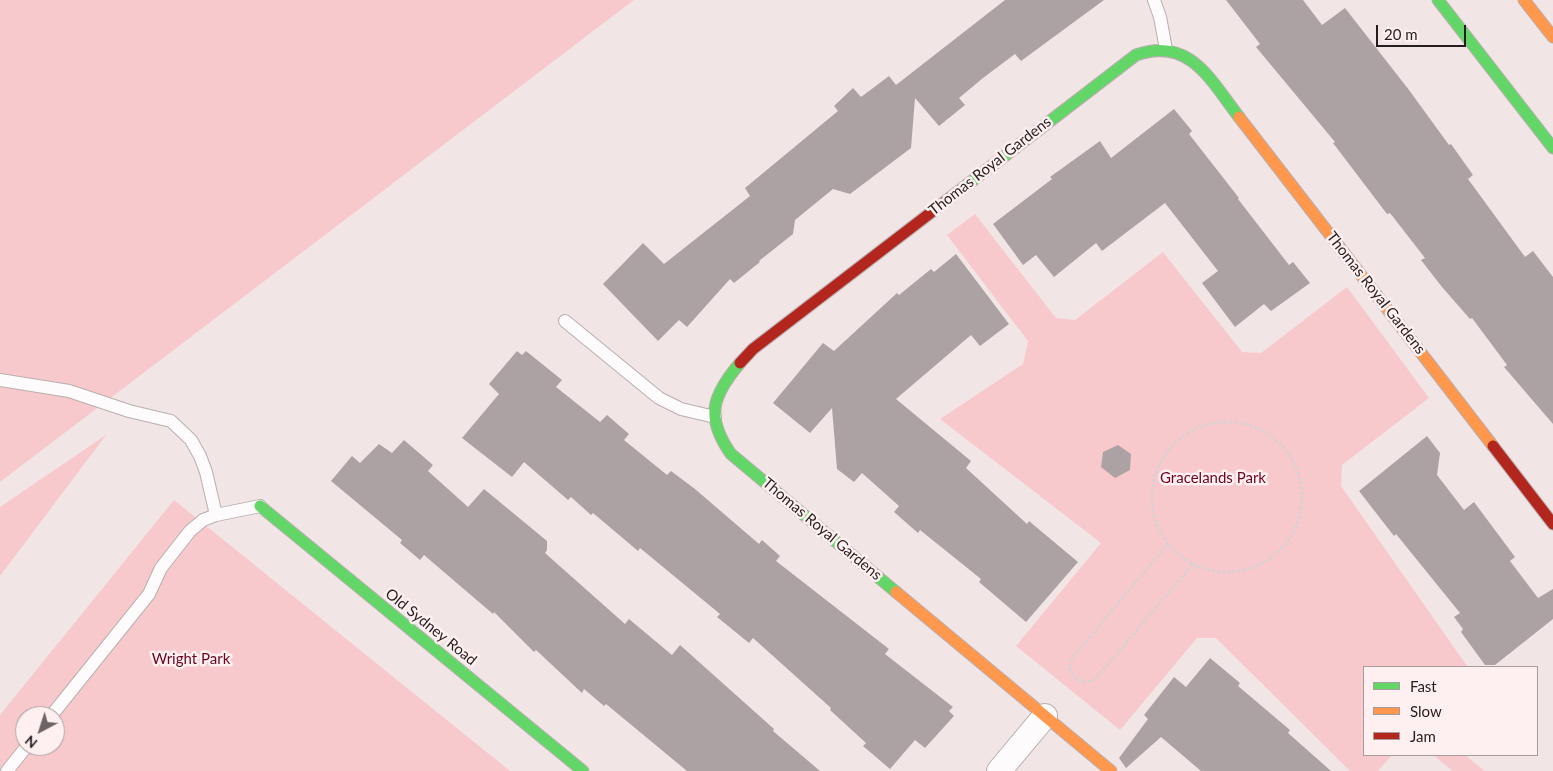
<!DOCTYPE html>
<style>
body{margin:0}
#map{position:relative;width:1553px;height:771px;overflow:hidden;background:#f2e5e6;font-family:Lato,sans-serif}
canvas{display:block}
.legend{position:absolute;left:1363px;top:666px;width:175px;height:90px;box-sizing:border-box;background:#fef0f0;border:1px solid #a79c9c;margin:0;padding:6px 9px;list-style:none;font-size:15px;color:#251d1e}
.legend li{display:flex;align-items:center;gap:10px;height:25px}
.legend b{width:25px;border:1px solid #a79c9c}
.north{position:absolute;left:15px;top:706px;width:50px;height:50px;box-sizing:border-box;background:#fef0f0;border:1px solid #a79c9c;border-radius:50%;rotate:220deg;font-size:14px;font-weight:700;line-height:20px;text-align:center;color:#251d1e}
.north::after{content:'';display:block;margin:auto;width:18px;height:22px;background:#6d6364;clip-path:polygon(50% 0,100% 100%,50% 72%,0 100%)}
.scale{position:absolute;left:1376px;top:25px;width:90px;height:22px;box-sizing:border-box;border:2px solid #251d1e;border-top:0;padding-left:6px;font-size:15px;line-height:18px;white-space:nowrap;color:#251d1e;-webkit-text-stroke:4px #fef0f0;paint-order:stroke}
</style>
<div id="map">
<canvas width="1553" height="771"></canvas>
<ul class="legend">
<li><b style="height:6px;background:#63d668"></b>Fast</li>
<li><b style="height:6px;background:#ff974d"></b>Slow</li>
<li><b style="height:6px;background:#b3261e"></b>Jam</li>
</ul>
<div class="north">N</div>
<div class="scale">20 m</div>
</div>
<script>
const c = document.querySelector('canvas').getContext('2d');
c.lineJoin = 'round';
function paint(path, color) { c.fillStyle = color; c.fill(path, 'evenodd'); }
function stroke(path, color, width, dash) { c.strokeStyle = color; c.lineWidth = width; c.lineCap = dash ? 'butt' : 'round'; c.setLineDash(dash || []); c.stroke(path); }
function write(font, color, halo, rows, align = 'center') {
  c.font = font + ' Lato,sans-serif'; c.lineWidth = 5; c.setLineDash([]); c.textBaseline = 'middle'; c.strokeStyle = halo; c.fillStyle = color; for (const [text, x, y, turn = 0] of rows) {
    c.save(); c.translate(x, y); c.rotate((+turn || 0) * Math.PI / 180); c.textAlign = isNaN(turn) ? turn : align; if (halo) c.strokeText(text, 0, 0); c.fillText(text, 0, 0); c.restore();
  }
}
paint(new Path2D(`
 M0 0H634L0 482Z
 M975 214 1056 318 1075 320 1163 252 1242 352 1261 353 1347 287 1429 398 1342 465 1341 486 1467 666 1364 667V755H1392L1378 771H1350L1216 638H1197L1120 730 1016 646 1101 543 940 419 1023 364 1028 341 947 235Z
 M106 435 0 576V507Z
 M174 500 510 771H0V715ZM25 716H55V746H25Z
 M1433 755H1465L1485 771H1453Z`), '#f8c9cc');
paint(new Path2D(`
 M1005 0H1104L1021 61 1015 54 983 78 959 98 965 105 939 126 915 98 911 148 850 194 833 189 795 220 793 234 759 261 760 262 734 283 730 279 687 327 679 320 658 341 603 284 643 243 664 264 750 196 745 188 838 111 834 106 853 88 861 97 889 76 896 85Z
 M1226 0H1303L1322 25 1345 8 1409 90 1449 145 1451 144 1473 175 1468 179 1525 257 1533 251 1553 277V424L1504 367 1507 365 1472 318 1470 319 1442 287 1421 260 1425 258 1390 213 1387 214 1333 143 1335 142 1256 47 1260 44Z
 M1174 109 1192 131 1189 134 1239 198 1238 199 1289 265 1293 262 1310 283 1271 311 1264 304 1235 327 1202 283 1218 271 1165 203 1102 251 1096 243 1054 277 1036 255 1023 265 993 224 1052 179 1050 177 1100 141 1111 158Z
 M956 254 1009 324 980 346 971 335 896 399 971 461 966 468 1027 524 1029 521 1078 562 1026 622 979 582 981 579 920 530 918 533 894 512 899 506 862 473 854 482 837 469 832 408 810 433 773 403 823 343 834 351 897 293 899 295 931 269 934 272Z
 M517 351 522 355 526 351 562 380 556 387 600 422 607 415 629 434 624 440 667 475 671 471 695 489 759 544 762 540 780 556 776 561 889 649 885 654 953 707 949 711 954 716 925 748 915 740 890 769 863 746 866 743 830 710 831 708 753 638 749 643 717 617 720 614 640 548 638 551 593 513 591 515 571 497 568 500 524 462 512 477 462 438 499 394 489 384Z
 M1427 436 1440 453 1437 475 1464 510 1474 502 1515 557 1510 561 1538 598 1553 589V619L1495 665H1485L1461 632 1463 629 1454 617 1460 613 1396 534 1394 536 1359 491Z
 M404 440 433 465 428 471 468 507 484 489 547 541V550L545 553 625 624 629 619 672 655 680 645 774 729 773 731 820 771H687L606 704 604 706 584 689 582 693 536 650 534 652 494 612 493 614 424 555 420 560 400 543 402 540 331 481 352 456 360 463 379 444 392 453Z
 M1118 445 1131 454 1130 470 1115 478 1101 467 1103 452Z
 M1210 658 1240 683 1238 686 1290 730 1288 733 1331 771H1201L1161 737 1126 768 1119 758 1148 719 1144 715 1174 677 1186 687Z`), '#ada2a3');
const lane = new Path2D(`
 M1154 0 1160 17 1166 49
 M565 321 659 398 681 409 715 417
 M0 380 69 391 129 411 171 421 191 440 200 456 206 472 216 515
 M51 716 149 594 161 568 190 531 203 520 216 515 260 506
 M7 771 27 746`);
const street = new Path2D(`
 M999 771 1045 716`);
const fast = new Path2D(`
 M1438 0 1553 148
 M959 191 1136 55C1190 36 1211 81 1239 117
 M740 363C712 396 705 417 731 454L896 592
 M260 506 583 771`);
const slow = new Path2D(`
 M1524 0 1553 37
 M1239 117 1493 446
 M896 592 1111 771`);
const jam = new Path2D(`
 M740 363 753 349 959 191
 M1493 446 1553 524`);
stroke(lane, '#b9afaf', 14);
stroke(street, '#b9afaf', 26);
stroke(fast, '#b9afaf', 13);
stroke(slow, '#b9afaf', 13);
stroke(jam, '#b9afaf', 13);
stroke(new Path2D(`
 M1152 497a75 75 0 1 1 150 0a75 75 0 1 1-150 0Z
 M1168 544 1072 658 1069 668C1073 679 1084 686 1095 679L1193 564`), '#d6d1d2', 3, [2.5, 2.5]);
stroke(lane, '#fdfbfb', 12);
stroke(street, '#fdfbfb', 24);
stroke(fast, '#63d668', 11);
stroke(slow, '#ff974d', 11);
stroke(jam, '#b3261e', 11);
write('15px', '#251d1e', '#fef0f0', [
 ["Thomas Royal Gardens",990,166,-38],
 ["Thomas Royal Gardens",1376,293,52],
 ["Thomas Royal Gardens",822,529,40],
 ["Old Sydney Road",431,627,39]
]);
write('15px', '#6c0420', '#fef0f0', [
 ["Gracelands Park",1213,478],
 ["Wright Park",191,659]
]);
</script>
